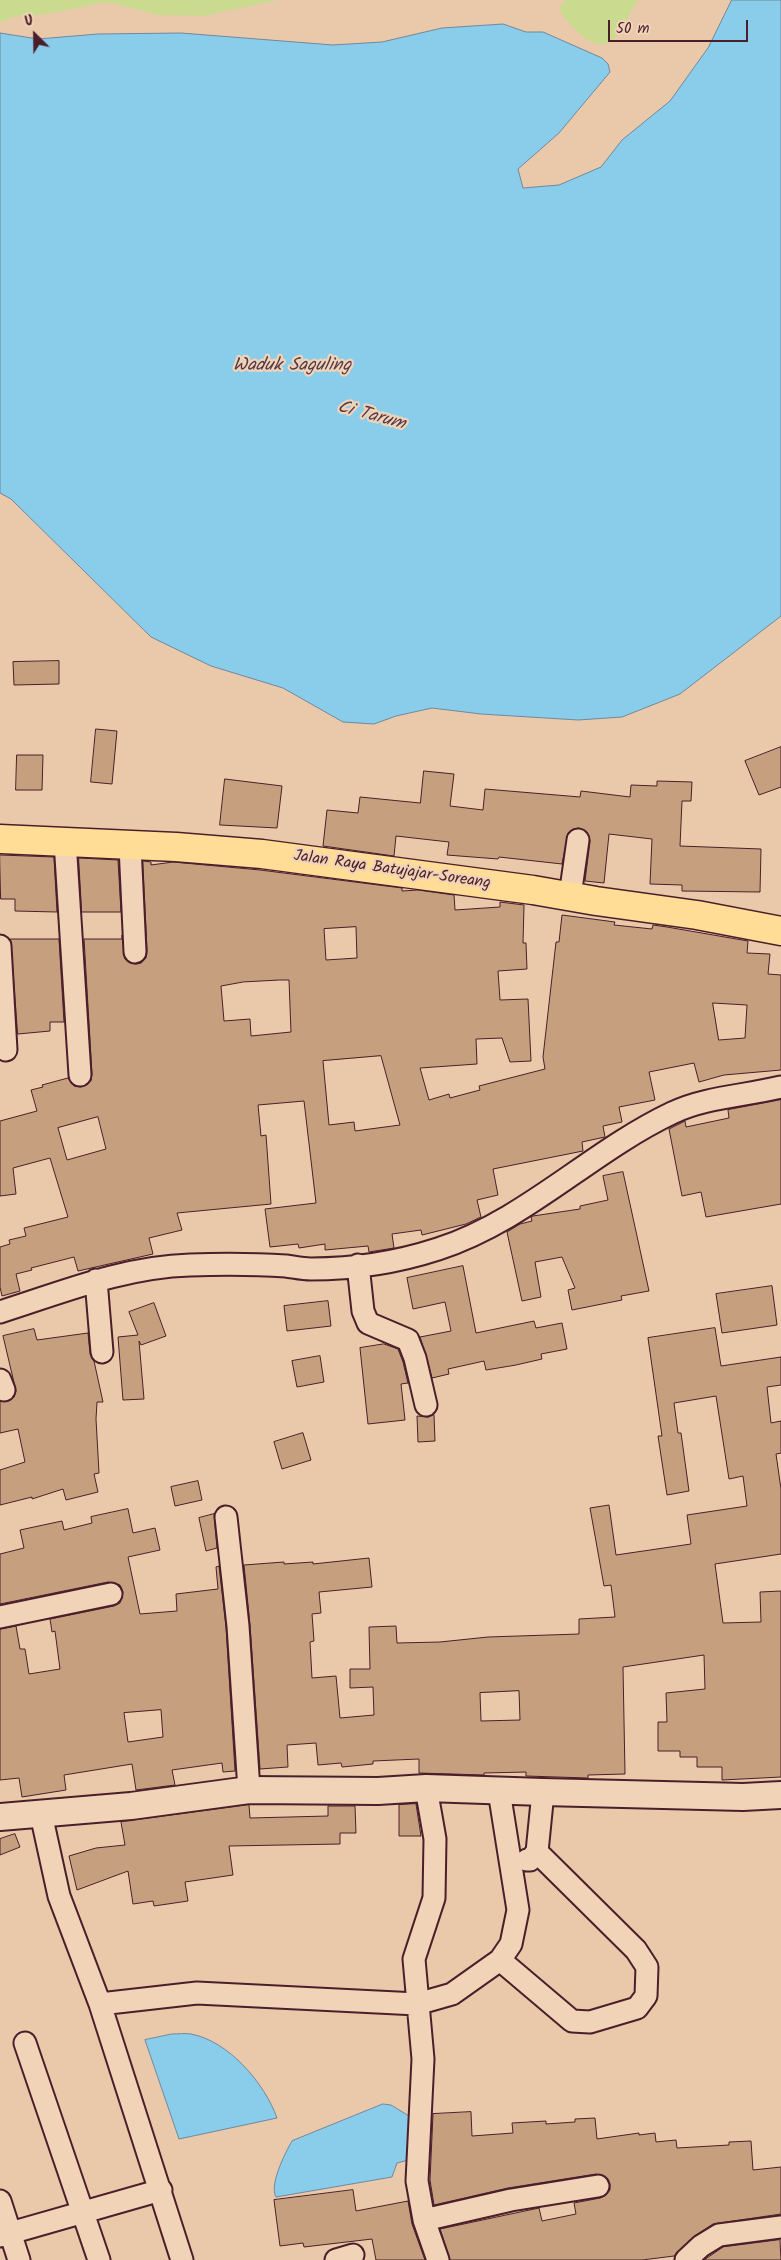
<!DOCTYPE html>
<style>
body{margin:0}
#map{position:relative;width:781px;height:2260px;overflow:hidden;background:#e9c9a9;font-family:Kalam,sans-serif}
canvas{display:block}
.north{position:absolute;left:10px;top:10px;width:50px;height:50px;-webkit-text-stroke:4px #f1d3b7;paint-order:stroke;rotate:337deg;font-size:14px;font-weight:700;line-height:20px;text-align:center;color:#4a1f2b}
.north::after{content:'';display:block;margin:auto;width:18px;height:22px;background:#4a1f2b;clip-path:polygon(50% 0,100% 100%,50% 72%,0 100%)}
.scale{position:absolute;left:608px;top:20px;width:140px;height:22px;box-sizing:border-box;border:2px solid #4a1f2b;border-top:0;padding-left:6px;font-size:15px;line-height:18px;white-space:nowrap;color:#4a1f2b;-webkit-text-stroke:4px #f1d3b7;paint-order:stroke}
</style>
<div id="map">
<canvas width="781" height="2260"></canvas>
<div class="north">U</div>
<div class="scale">50 m</div>
</div>
<script>
const c = document.querySelector('canvas').getContext('2d');
c.lineJoin = 'round';
function paint(path, color) { c.fillStyle = color; c.fill(path, 'evenodd'); }
function stroke(path, color, width, dash) { c.strokeStyle = color; c.lineWidth = width; c.lineCap = dash ? 'butt' : 'round'; c.setLineDash(dash || []); c.stroke(path); }
function write(font, color, halo, rows, align = 'center') {
  c.font = font + ' Kalam,sans-serif'; c.lineWidth = 4.5; c.setLineDash([]); c.textBaseline = 'middle'; c.strokeStyle = halo; c.fillStyle = color; for (const [text, x, y, turn = 0] of rows) {
    c.save(); c.translate(x, y); c.rotate((+turn || 0) * Math.PI / 180); c.textAlign = isNaN(turn) ? turn : align; if (halo) c.strokeText(text, 0, 0); c.fillText(text, 0, 0); c.restore();
  }
}
paint(new Path2D(`
 M0 0H278L203 16 159 15 111 3H101L48 14 13 17 0 23Z
 M565 0H638C630 11 623 31 614 39 595 57 567 23 559 9Z`), '#cada8e');
const water = new Path2D(`
 M732 0H781V616L680 694 622 717 578 720 481 714 432 708 396 716 374 724 343 722 283 688 211 666 151 637 11 499 0 493V33L38 39 98 34 181 33 333 45 382 42 442 28 503 24 526 32H543L602 58 608 64 610 72 559 133 518 169 523 188 559 185 601 167 622 140 670 101 708 48Z
 M172 2034C178 2034 185 2033 191 2034 229 2041 265 2084 277 2118L179 2139 145 2040Z
 M383 2104 391 2105 414 2119 412 2159 397 2163 392 2177 276 2197C269 2185 285 2153 292 2141Z`);
paint(water, '#89cdea');
stroke(water, '#70879e', 1);
const building = new Path2D(`
 M59 661V684L14 685 13 662Z
 M96 729 117 731 112 784 91 782Z
 M781 747V787L759 795 745 761Z
 M17 755H43L42 790H16Z
 M424 771 454 774 450 806 483 810 485 789 580 797 581 791 630 797 631 785 657 786V781L692 782 691 801H682L680 846 761 849 760 892 682 891V885L650 884 652 839 609 834 604 883 585 881 590 841 586 831 579 828 573 829 568 833 562 864 499 857 498 859 447 855 449 842 396 836 394 856 323 846 327 810 358 813 360 797 420 803Z
 M225 779 282 786 277 828 220 825Z
 M0 855 54 857 57 912 15 911V899H1Z
 M79 858 118 860 121 912H82Z
 M143 861 151 862V865L173 862 260 870 402 888V891L418 890 454 895 455 910 500 907V902L524 905 523 943H526L527 969 498 971 500 1000 528 999 531 1061 510 1062 502 1038 476 1039 477 1064 420 1068 429 1100 449 1094 450 1098 480 1090 479 1086 545 1069 543 1057 556 942H559L562 915 615 922 614 925 652 929 653 925 667 927 748 941 747 953 770 954 768 974 781 975V1070L724 1075 699 1082 694 1063 649 1072 655 1100 619 1107 622 1122 603 1126 605 1137 582 1142 583 1151 493 1169 498 1195 477 1200 481 1217 466 1224 422 1235 421 1230 392 1234 394 1248 369 1252 368 1246 325 1250V1244L299 1248 298 1244 270 1247 265 1209 316 1203 304 1101 258 1105 261 1136 266 1135 271 1204 177 1213 182 1230 149 1238 153 1254 78 1271 74 1257 31 1268 32 1270 16 1274 20 1291 2 1296 0 1287V1247L10 1244 9 1240 26 1236 24 1228 68 1217 50 1158 13 1168 16 1194 0 1196V1121L37 1111 31 1090 43 1087 42 1085 68 1078 74 1086 81 1087 91 1081 92 1074 84 939H122V935L125 959 135 964 141 963 146 958 147 951ZM356 927 357 958 326 960 324 929ZM280 980H289L291 1032 251 1036 250 1019 224 1021 221 986 243 982ZM713 1003 747 1005 745 1038 719 1040ZM381 1056 400 1125 355 1131 354 1122 329 1125 323 1061ZM98 1117 106 1149 67 1160 58 1128Z
 M11 939H59L64 1022H50V1031L18 1034Z
 M781 1100V1204L706 1217 701 1192 682 1196 669 1129 685 1121 686 1127 729 1118 728 1110Z
 M623 1172 649 1291 621 1296 622 1300 572 1310 568 1290 575 1288 562 1257 535 1262 541 1297 522 1301 507 1232 520 1224 532 1221 531 1217 533 1216 580 1209V1206L608 1200 603 1176Z
 M463 1266 476 1333 534 1321 536 1328 562 1323 567 1349 541 1354 542 1359 516 1365 486 1370 484 1361 448 1369 449 1374 432 1378 420 1337 451 1331 445 1302 413 1309 407 1278Z
 M772 1286 777 1325 722 1333 716 1294Z
 M328 1301 331 1326 287 1331 284 1306Z
 M154 1303 166 1336 141 1345 139 1341 144 1399 123 1400 118 1337 138 1335 129 1312Z
 M715 1328 721 1366 781 1357V1385L767 1387 771 1423 781 1421V1453L776 1454 781 1489V1554L715 1564 723 1623 761 1622 760 1592 781 1591V1777L722 1780V1767H697V1757H680V1751H658V1722H667L666 1693 705 1689 704 1655 623 1667 625 1774 588 1775V1778L526 1776V1772L484 1773V1775L419 1773V1759L373 1761V1764L342 1767 341 1763 318 1765 316 1743 287 1745 288 1767 260 1769 250 1625 244 1565 284 1562V1564L313 1562V1564L369 1558 372 1587 319 1592 321 1613 312 1614 314 1641 310 1642 312 1678 336 1676 340 1718 374 1715 373 1687 350 1688V1669H370L369 1627 396 1626 397 1643 440 1642 488 1637 579 1634V1619L615 1617 611 1585 604 1586 590 1508 609 1505 616 1555 691 1544 687 1515 747 1506 743 1476 729 1479 716 1396 674 1403 678 1433H681L689 1491 667 1495 658 1436H662L648 1338ZM519 1691 520 1720 481 1721 480 1693Z
 M34 1329 37 1340 88 1333 90 1353 94 1361 103 1402H97L96 1419 99 1473 94 1474 98 1492 66 1500 63 1489 32 1499V1497L0 1505V1470L25 1462 18 1429 0 1433V1401H9L14 1397 16 1391 3 1336Z
 M384 1344 398 1349 403 1362 408 1383 401 1384 405 1420 368 1424 360 1348Z
 M320 1356 324 1382 297 1387 292 1361Z
 M434 1415 435 1441 418 1442 417 1416 428 1417Z
 M303 1433 311 1460 282 1469 274 1442Z
 M198 1481 202 1500 175 1506 171 1487Z
 M128 1509 133 1533 155 1528 160 1550 128 1557 140 1614 177 1611 176 1594 218 1589 216 1567 219 1566 226 1627 235 1771 223 1772 222 1763 172 1770 175 1785 136 1790 132 1764 64 1775 66 1790 22 1797 19 1778 0 1780V1629L16 1626 20 1649H25L29 1674 60 1669 55 1631 52 1632 50 1619 114 1606 120 1603 123 1592 120 1585 108 1582 0 1604V1554L24 1548 20 1530 62 1521 64 1530 92 1523 91 1517ZM161 1710 163 1737 128 1742 124 1713Z
 M214 1514 217 1548 206 1551 199 1518Z
 M416 1804 421 1836H399V1805Z
 M249 1805 250 1818 328 1816V1806H355L356 1833H340V1844L229 1846 233 1875 185 1882 188 1901 154 1906 153 1901 133 1904 128 1871 77 1890 69 1856 96 1848 125 1845 121 1822Z
 M15 1834 20 1847 0 1855V1839Z
 M471 2112 472 2136 513 2133 512 2123 546 2121V2124L575 2122V2119L595 2118 597 2139 639 2133V2135L655 2133 656 2142 676 2140 677 2148 729 2145V2142L751 2141 753 2170 781 2167V2214L713 2224 693 2237 674 2256 642 2260H450L440 2229 539 2208 542 2221 576 2214 574 2203 600 2198 606 2195 610 2190V2184L607 2178 596 2174 508 2188 434 2205 430 2180 433 2114Z
 M353 2190 356 2211 408 2201 412 2224 425 2260H376L372 2239 304 2247 303 2243 280 2246 274 2200Z
 M780 2240 781 2260H704L723 2247Z`);
paint(building, '#c6a07e');
stroke(building, '#4a1f2b', 1);
const minor = new Path2D(`
 M65 841 80 1075
 M130 846 135 952
 M570 896 578 840
 M0 946 6 1050
 M358 1265 363 1311 368 1323 408 1340 415 1358 426 1405
 M96 1280 102 1352
 M0 1312C63 1292 123 1267 190 1265 221 1264 254 1264 286 1266 294 1267 302 1269 311 1269 353 1269 398 1262 438 1249 525 1221 590 1152 672 1113 705 1097 745 1096 781 1087
 M0 1380 4 1390
 M226 1517 238 1626 249 1790
 M0 1617 111 1594
 M426 1788 435 1839 434 1898 414 1959 423 2059 417 2181 424 2220 438 2260
 M41 1814 59 1896 100 2004 182 2260
 M527 1860H530L537 1852 543 1792
 M500 1960 572 2021 590 2022 637 2008 646 1996 647 1967 636 1950 537 1852
 M100 2004 197 1993 417 2004 452 1994 500 1960 511 1944 518 1910 499 1791
 M25 2043 99 2260
 M0 2201 19 2260
 M424 2220 511 2200 598 2186
 M0 2236 161 2190
 M336 2260 353 2255
 M686 2260 701 2246 719 2235 781 2227`);
const tertiary = new Path2D(`
 M0 1817 131 1806 249 1790 378 1791 426 1788 543 1792 743 1797 781 1795`);
const trunk = new Path2D(`
 M0 839 176 847 262 854 533 890 596 901 697 915 781 931`);
stroke(minor, '#4a1f2b', 25);
stroke(tertiary, '#4a1f2b', 30);
stroke(trunk, '#4a1f2b', 31);
stroke(minor, '#f1d3b7', 21);
stroke(tertiary, '#f1d3b7', 26);
stroke(trunk, '#ffdd96', 28);
write('16px', '#4a1f2b', '#f1d3b7', [
 ["Jalan Raya Batujajar-Soreang",392,871,8]
]);
write('italic 18px', '#533948', '#f1d3b7', [
 ["Waduk Saguling",292,367],
 ["Ci Tarum",371,417,15]
]);
</script>
